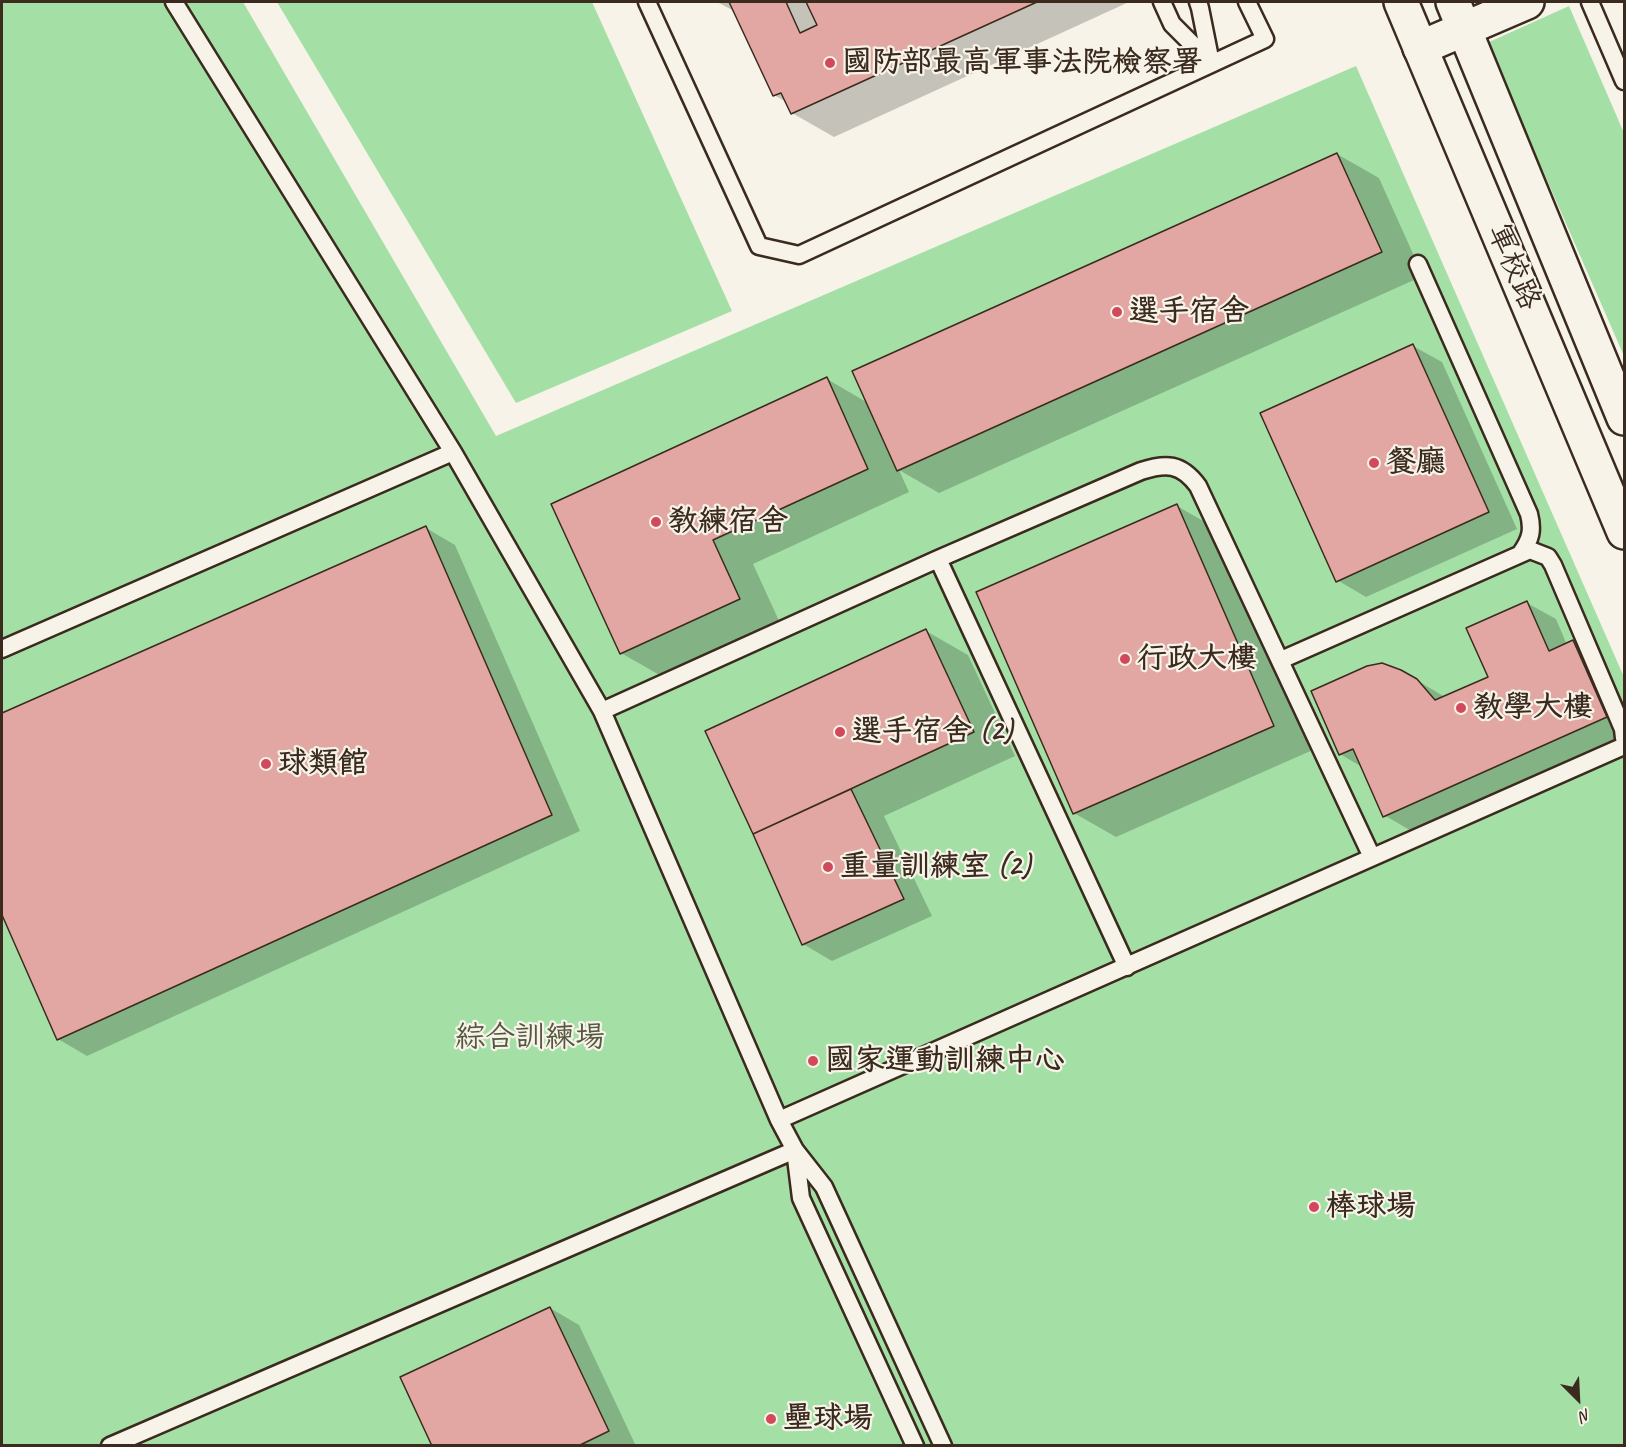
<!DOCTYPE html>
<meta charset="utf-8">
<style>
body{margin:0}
#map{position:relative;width:1626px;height:1447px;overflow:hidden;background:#f7f3e8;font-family:Caveat,sans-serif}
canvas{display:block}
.frame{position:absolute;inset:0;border:3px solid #3b2a1e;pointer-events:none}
.north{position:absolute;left:1548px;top:1369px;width:60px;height:60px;-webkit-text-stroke:4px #f7f3e8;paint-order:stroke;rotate:156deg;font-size:16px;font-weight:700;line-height:24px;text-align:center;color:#3b2a1e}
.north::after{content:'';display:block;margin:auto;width:21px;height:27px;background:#3b2a1e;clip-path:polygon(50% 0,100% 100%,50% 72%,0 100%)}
</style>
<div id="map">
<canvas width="1626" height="1447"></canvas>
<div class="frame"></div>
<div class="north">N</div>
</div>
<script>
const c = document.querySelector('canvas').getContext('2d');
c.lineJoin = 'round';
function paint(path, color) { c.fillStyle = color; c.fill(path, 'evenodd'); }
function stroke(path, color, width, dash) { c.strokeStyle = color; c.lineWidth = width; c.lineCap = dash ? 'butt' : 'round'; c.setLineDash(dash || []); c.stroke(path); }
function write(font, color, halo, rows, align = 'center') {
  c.font = font + ' Caveat,"LXGW WenKai TC",sans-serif'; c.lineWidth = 4.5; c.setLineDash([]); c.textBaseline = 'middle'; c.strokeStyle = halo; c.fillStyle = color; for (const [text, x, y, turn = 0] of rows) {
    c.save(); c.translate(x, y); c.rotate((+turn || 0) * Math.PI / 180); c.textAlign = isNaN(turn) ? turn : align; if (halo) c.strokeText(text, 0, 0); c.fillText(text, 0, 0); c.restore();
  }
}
paint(new Path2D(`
 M2 2H243L496 436 1356 66 1624 677V1445L2 1446Z
 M277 2H592L732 311 516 403Z
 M1569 6 1624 133V356L1487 43Z`), '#a4e0a6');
paint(new Path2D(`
 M717 2H1129L834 137 792 113 788 103 774 95 736 12Z
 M1337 154 1379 178 1423 276 939 493 899 470 909 492 753 564 780 623 663 677 621 653 827 379 868 403Z
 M1413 346 1442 362 1517 529 1366 597 1337 580Z
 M1177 506 1219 530 1315 749 1116 837 1074 813Z
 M426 528 455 545 580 831 87 1056 58 1039 2 912V714Z
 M1527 603 1556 619 1567 645 1573 642 1602 659 1624 709V738L1413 832 1384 815 1362 767 1340 754 1401 671 1445 697 1490 677Z
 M926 631 968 655 1015 756 884 816 932 916 832 961 803 944 707 732Z
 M550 1308 579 1325 636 1446H434Z`), '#0003');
const building = new Path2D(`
 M729 2H786L800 33 817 25 806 2H1037L791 114 781 93 773 96Z
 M1337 153 1382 252 897 471 852 371Z
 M1413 344 1489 512 1336 582 1260 413Z
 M827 377 868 469 713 540 740 599 620 654 551 504Z
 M1177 504 1274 726 1073 814 976 592Z
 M426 526 552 815 57 1040 2 915V713Z
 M1527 601 1549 651 1573 640 1607 717 1383 817 1353 749 1339 755 1311 691 1367 666 1382 663 1401 670 1417 679 1435 700 1488 677 1466 628Z
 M926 629 974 732 753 834 705 731Z
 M851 789 904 899 802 945 753 834Z
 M550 1307 609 1431 578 1446H432L400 1377Z`);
paint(building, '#e2a7a2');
stroke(building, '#3b2a1e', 1.5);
const lane = new Path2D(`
 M174 2 453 452 602 711 779 1120 795 1150 824 1187 943 1446
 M647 2 759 246 799 255 1265 39 1247 2
 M1162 2 1172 24 1211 63 1200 8 1198 2
 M1590 2 1624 81
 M1418 264 1529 514C1533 530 1531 539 1521 553
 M938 559 1127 967
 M2 649 453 452
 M1281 660 1530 550 1548 557 1553 565 1623 729 1624 738
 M602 711 938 559 1141 471C1166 463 1181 463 1198 486L1371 855
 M779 1120C1061 996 1342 868 1624 746
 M795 1150 801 1198 915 1446
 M110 1446 795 1150`);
const street = new Path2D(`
 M1420 48 1527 2`);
const secondary = new Path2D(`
 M1401 2 1624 532
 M1453 2 1624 418`);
stroke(lane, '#3b2a1e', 21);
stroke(street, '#3b2a1e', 38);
stroke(secondary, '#3b2a1e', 38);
stroke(lane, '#f7f3e8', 16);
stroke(street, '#f7f3e8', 33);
stroke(secondary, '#f7f3e8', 33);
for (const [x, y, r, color] of [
 [830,63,6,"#d1495b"],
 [1117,312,6,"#d1495b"],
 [1374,463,6,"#d1495b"],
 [656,522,6,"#d1495b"],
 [1125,659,6,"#d1495b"],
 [1461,708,6,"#d1495b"],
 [840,732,6,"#d1495b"],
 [266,764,6,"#d1495b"],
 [828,867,6,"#d1495b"],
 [813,1061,6,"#d1495b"],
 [1314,1207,6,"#d1495b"],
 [771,1419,6,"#d1495b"]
]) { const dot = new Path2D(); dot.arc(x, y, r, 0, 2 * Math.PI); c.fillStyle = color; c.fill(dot); stroke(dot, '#f7f3e8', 2); }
write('bold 30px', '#3b2a1e', '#f7f3e8', [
 ["國防部最高軍事法院檢察署",842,63],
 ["選手宿舍",1129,312],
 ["餐廳",1386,463],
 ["教練宿舍",668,522],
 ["行政大樓",1137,659],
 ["教學大樓",1473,708],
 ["選手宿舍 (2)",852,732],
 ["球類館",278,764],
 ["重量訓練室 (2)",840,867],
 ["國家運動訓練中心",825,1061],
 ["棒球場",1326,1207],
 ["壘球場",783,1419]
], 'left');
write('30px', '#3b2a1e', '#f7f3e8', [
 ["軍校路",1513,267,67]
]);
write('30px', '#555840', '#f7f3e8', [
 ["綜合訓練場",530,1038]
]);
</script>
